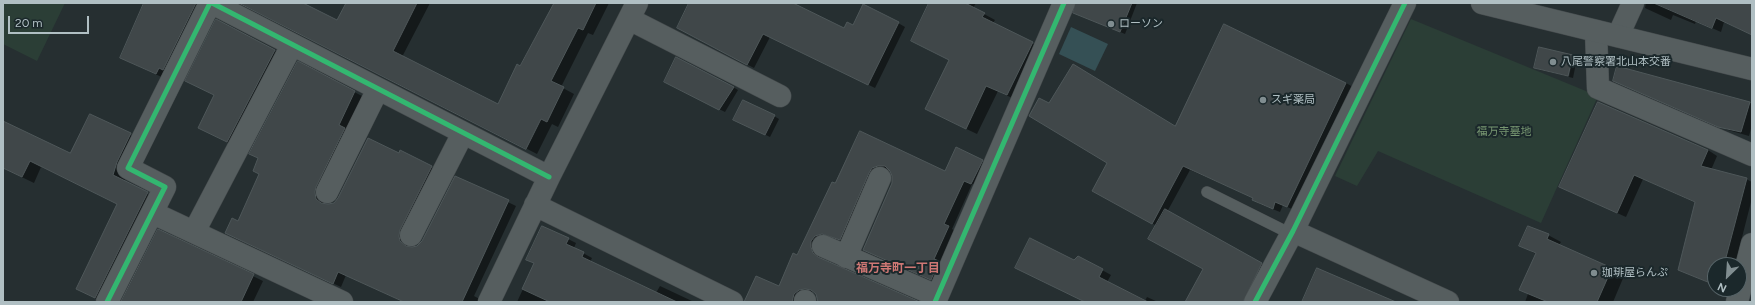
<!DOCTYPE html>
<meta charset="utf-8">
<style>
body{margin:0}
#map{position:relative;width:1755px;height:305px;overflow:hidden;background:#262f31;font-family:Figtree,sans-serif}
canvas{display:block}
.frame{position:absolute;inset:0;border:4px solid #b0bfc3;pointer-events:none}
.north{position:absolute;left:1707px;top:257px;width:40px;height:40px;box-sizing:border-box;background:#1b282b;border:1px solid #576468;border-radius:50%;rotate:205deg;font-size:11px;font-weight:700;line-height:16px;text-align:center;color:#b0bfc3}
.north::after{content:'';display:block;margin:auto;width:14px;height:18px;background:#808d90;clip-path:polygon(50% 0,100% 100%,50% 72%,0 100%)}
.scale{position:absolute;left:8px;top:16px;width:81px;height:18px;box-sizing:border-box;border:2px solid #b0bfc3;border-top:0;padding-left:5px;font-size:12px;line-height:14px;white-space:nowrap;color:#b0bfc3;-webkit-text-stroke:3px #1b282b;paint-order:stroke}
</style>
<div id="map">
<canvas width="1755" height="305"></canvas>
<div class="frame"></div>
<div class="north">N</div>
<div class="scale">20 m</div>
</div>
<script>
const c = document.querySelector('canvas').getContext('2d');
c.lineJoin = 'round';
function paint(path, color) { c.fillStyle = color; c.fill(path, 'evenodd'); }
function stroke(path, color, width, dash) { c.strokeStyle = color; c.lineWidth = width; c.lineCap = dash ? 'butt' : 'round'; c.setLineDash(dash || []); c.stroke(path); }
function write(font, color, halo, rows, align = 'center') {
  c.font = font + ' Figtree,"Noto Sans JP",sans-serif'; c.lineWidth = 4; c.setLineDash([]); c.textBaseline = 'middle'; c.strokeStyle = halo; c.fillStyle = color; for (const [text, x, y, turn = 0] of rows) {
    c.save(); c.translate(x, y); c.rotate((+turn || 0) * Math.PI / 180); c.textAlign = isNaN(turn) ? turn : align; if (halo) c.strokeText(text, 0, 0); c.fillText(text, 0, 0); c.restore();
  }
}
paint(new Path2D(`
 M3 3H65L37 61 3 44Z
 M1411 19 1598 96 1541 223 1378 151 1357 186 1335 176Z`), '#2b3e36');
paint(new Path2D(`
 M1071 27 1108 44 1095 71 1059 54Z`), '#355055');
paint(new Path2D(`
 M145 3H209L166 79 131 63Z
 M240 3H301L338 22 347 3H430L402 57 498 105 540 29 542 30 555 3H609L593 35 588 33 561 87 574 94 558 127 552 124 537 154Z
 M690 3H791L845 30 853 26 898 23 905 27 875 88 770 37 754 68 685 32Z
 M930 3H976L973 8 995 20 993 23 1043 49 1018 101 998 91 977 134 937 115 950 60Z
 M1084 3H1137L1125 34 1084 17Z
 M1646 3H1752V35L1724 22 1721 32 1696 21 1695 24 1673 15 1671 20 1645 8Z
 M216 20 283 55 235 146 207 132 215 95Z
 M1571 56 1567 76 1540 70 1535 68Z
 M1573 56 1577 58 1573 78 1569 77Z
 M298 63 362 96 322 197 325 205 334 203 400 152 439 171 406 241 408 247H418L423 241 456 177 516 206 474 296 485 302H403L346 275 341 287 233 237 238 222 260 174Z
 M1346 83 1353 87 1294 210 1283 205 1280 212 1260 204 1253 200 1254 198 1190 170 1167 212 1270 268 1251 302H1186L1204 269 1157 226 1093 191 1108 163 1049 105 1176 127Z
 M670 85 733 87 738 90 725 112Z
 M1622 85 1750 103 1752 104V125L1749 136 1728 130Z
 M1598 103 1708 150 1717 156 1711 170 1746 179 1752 182V198L1735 265H1715V286L1679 269 1696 203 1643 179 1626 217 1570 192Z
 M90 115 142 141 128 169 124 182 159 200 103 302 77 289 118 204 41 167 34 183 3 168V122L71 155Z
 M774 116 779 119 770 137 739 122Z
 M861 132 945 173 982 161 990 166 979 187 972 184 952 229 957 232 939 283 872 254 893 183V176L891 170H886L880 172 848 243 830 237 818 253 821 260 917 302H818L817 295 813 292 807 294 801 302H745L779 287 835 184Z
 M158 230 263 281 253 302H122Z
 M1548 235 1561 242 1559 245 1624 276 1613 302H1525L1528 294 1536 254 1521 246Z
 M568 239 576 243 574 248 592 258 590 262 656 293 660 286 694 302H517L535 263Z
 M1075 261 1102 270 1111 275 1107 282 1145 301 1147 297 1158 302H1085Z`), '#0007');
const building = new Path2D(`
 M144 3H196L163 70 159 68 156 74 120 58Z
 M239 3H303L337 20 346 3H417L393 51 498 104 517 64 520 66 554 3H596L583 30 578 28 551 81 564 87 547 122 541 119 526 149Z
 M689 3H793L844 28 847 22 853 25 863 4 899 22 868 85 763 34 747 65 677 28Z
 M929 3H965L985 13 982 17 1033 42 1007 95 986 86 966 129 925 109 949 60 911 41Z
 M1076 3H1132L1120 32 1073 13Z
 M1654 3H1752V35L1716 18 1712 28Z
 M216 19 275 50 227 142 198 128 214 95 185 81Z
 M1224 24 1346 83 1287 207 1275 202 1273 209 1252 200 1253 198 1183 166 1152 224 1092 191 1107 163 1029 116 1039 98 1049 103 1073 64 1175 126Z
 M1539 47 1573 55 1568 76 1534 68Z
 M676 57 734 87 719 110 664 82Z
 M298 61 355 91 339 125 345 128 316 187 315 192 316 199 321 203 328 204 334 203 338 198 368 138 399 153 400 150 432 166 400 230 399 236 400 241 406 246 412 247 417 246 422 241 455 176 509 200 462 302H404L338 272 333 284 225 233 232 218 238 221 259 174 253 171 258 158 249 154Z
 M1617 66 1750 102 1741 132 1718 127 1613 81Z
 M743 100 775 115 765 135 733 120Z
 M1598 102 1708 150 1701 166 1747 178 1724 265H1715V285L1678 270 1695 202 1634 175 1617 213 1559 187Z
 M90 114 131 133 117 162 113 175 148 192 95 298 76 289 117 204 30 161 22 177 3 168V121L70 153Z
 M860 131 945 171 956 147 983 160 971 184 964 181 944 224 949 226 934 259 939 261 931 280 863 250 892 183V176L890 171 885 166H878L872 168 869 173 840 240 822 234 815 236 811 241V247L813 253 818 257 920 302H818L816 294 811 290 805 289 799 290 794 294 792 302H744L756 276 779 286 793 253 797 255 832 182 835 183Z
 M1165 209 1262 263 1243 302H1185L1203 269 1148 239Z
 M542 226 569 238 566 244 584 252 582 257 677 302H550L522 289 534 263 526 260Z
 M1528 226 1549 234 1547 239 1612 268 1597 302H1548L1519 290 1536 253 1519 246Z
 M158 229 254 274 241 302H121Z
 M1030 238 1074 260 1078 256 1103 269 1099 277 1148 302H1085L1015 268Z
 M1317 268 1396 302H1302Z`);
paint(building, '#404749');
stroke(building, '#4e5759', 1);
const service = new Path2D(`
 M1207 192 1291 234`);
const minor = new Path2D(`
 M212 3 549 177
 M629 19 780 96
 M1596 31 1598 88 1752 155
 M1618 36 1633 3
 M327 192 378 89
 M535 205 732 302
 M153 213 342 302
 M1293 231 1448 302
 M194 232 292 45
 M411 235 463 133
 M823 246 937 296
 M846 257 880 178
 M107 302 165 187 128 168 210 3
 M489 302 549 177 637 3
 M805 302V301
 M935 302 1064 3
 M1255 302 1293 231 1405 3`);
const tertiary = new Path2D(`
 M1482 3 1752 69`);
const primary = new Path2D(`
 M1737 302 1752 244`);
stroke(service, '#444a4c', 12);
stroke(minor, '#444a4c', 23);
stroke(tertiary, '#444a4c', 23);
stroke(primary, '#444c4e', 23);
stroke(service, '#565e5f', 11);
stroke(minor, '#565e5f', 22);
stroke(tertiary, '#565e5f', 22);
stroke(primary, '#586061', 22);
stroke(new Path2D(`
 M212 3 549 177
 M107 302 165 187 128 168 210 3
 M935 302 1064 3
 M1255 302 1293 231 1405 3`), '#33b770', 5);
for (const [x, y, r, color] of [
 [1111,24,4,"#808d90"],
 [1553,62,4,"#808d90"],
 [1263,100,4,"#808d90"],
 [1594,273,4,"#808d90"]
]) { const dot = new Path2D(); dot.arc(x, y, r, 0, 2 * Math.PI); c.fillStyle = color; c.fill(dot); stroke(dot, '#1b282b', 1.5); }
write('11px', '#b0bfc3', '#1b282b', [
 ["ローソン",1119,24],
 ["八尾警察署北山本交番",1561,62],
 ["スギ薬局",1271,100],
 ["珈琲屋らんぷ",1602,273]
], 'left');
write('11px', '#779671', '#1b282b', [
 ["福万寺墓地",1504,132]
]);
write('bold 12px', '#ce7774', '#1b282b', [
 ["福万寺町一丁目",898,268]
]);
</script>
